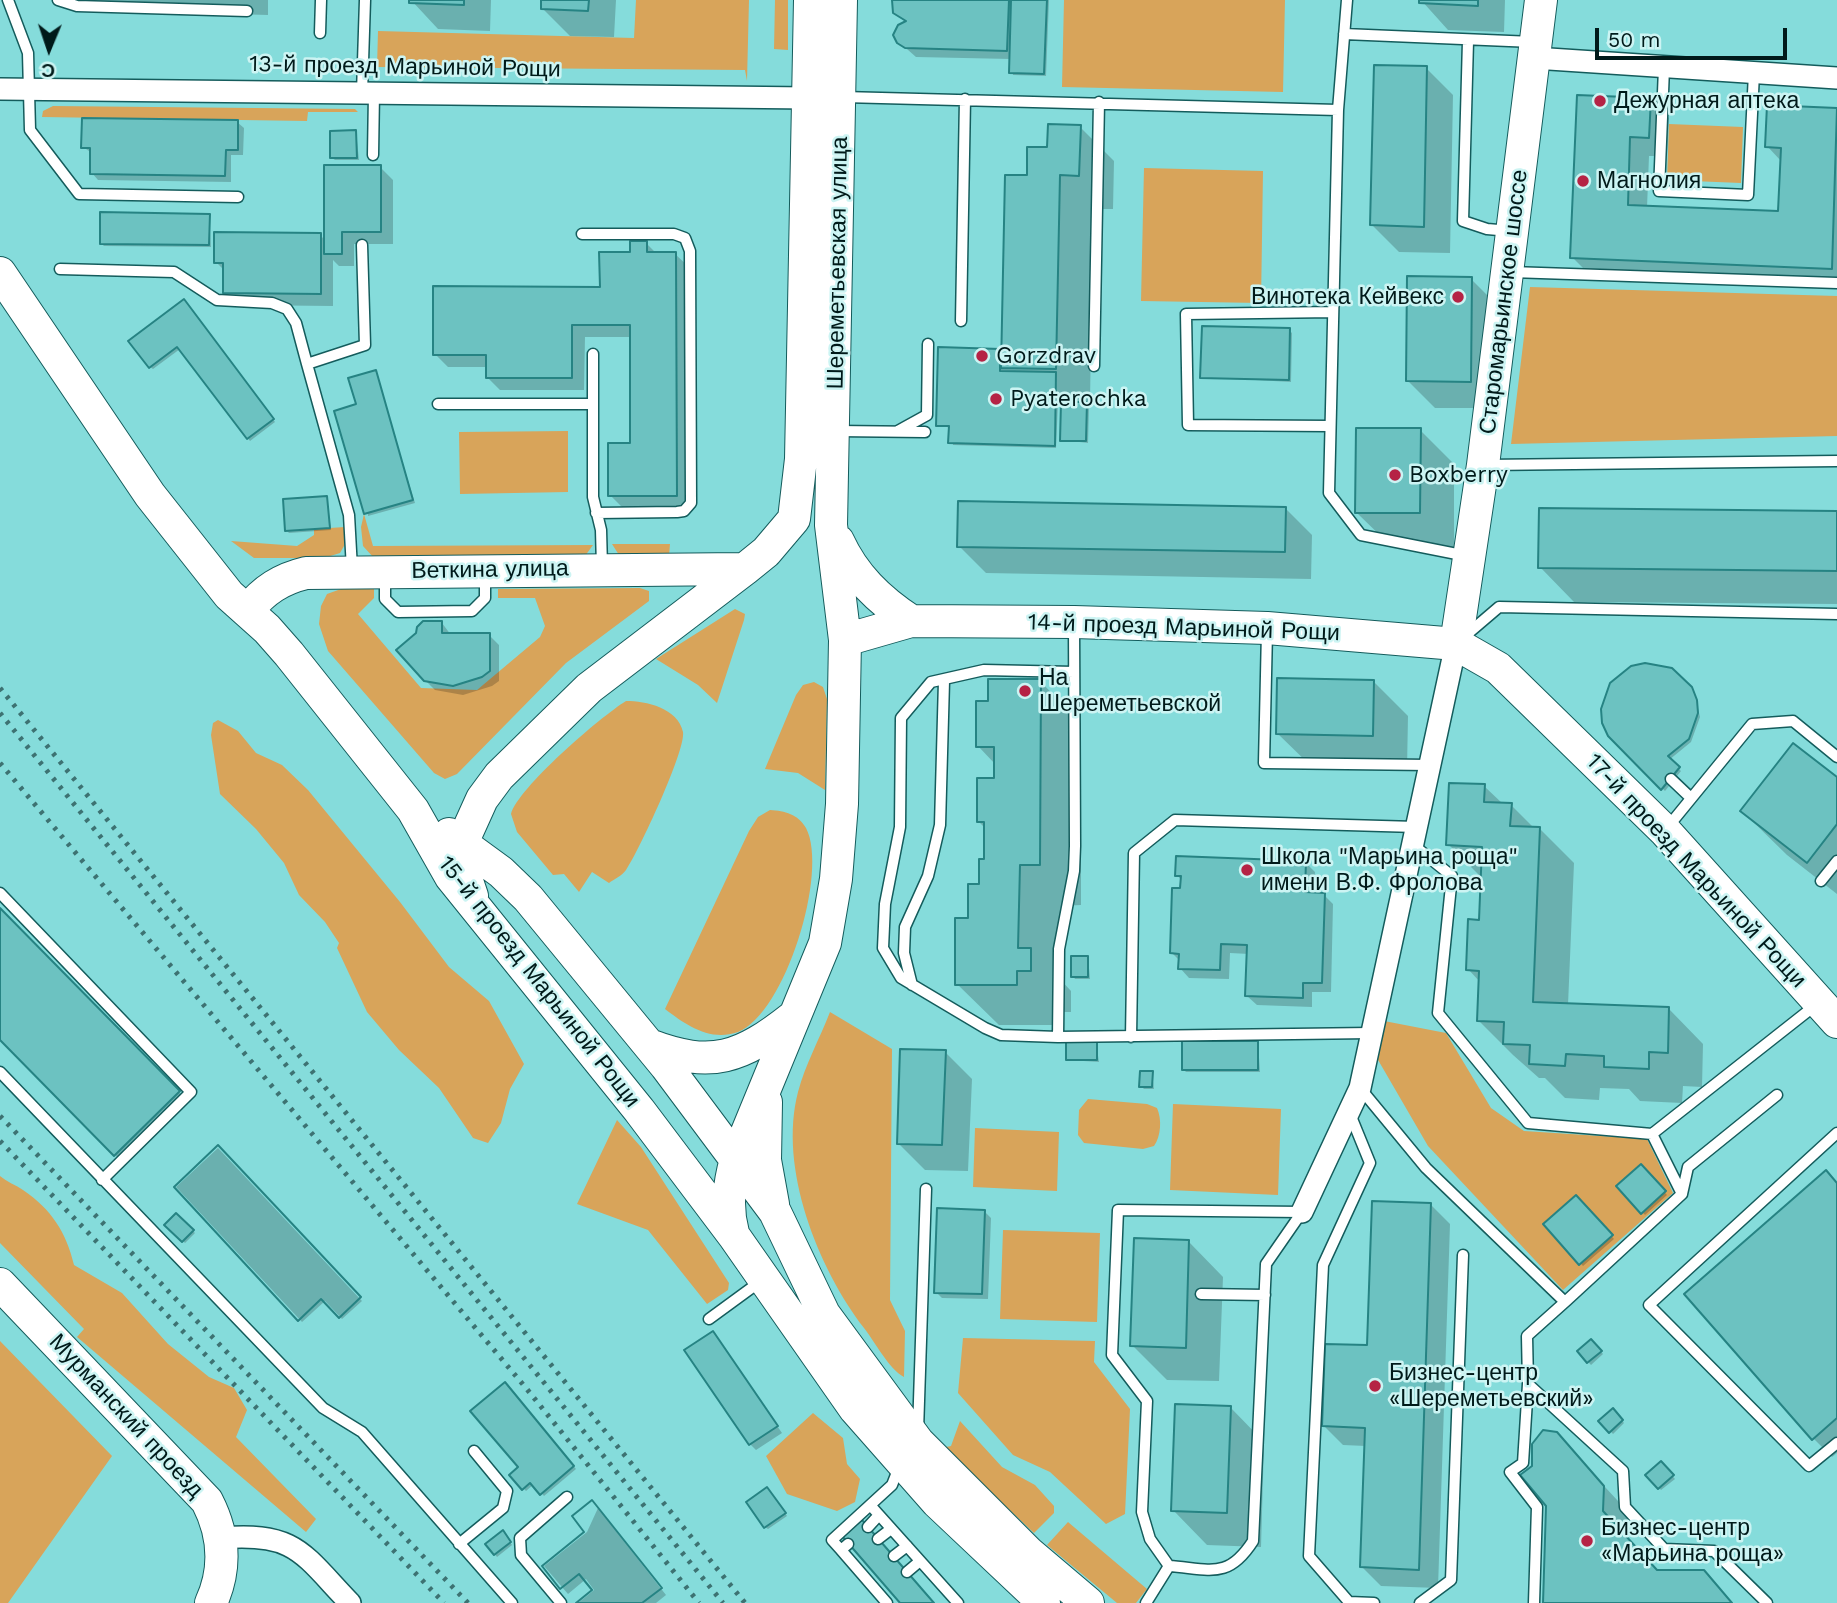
<!DOCTYPE html>
<meta charset="utf-8">
<style>
body{margin:0}
#map{position:relative;width:1837px;height:1603px;overflow:hidden;background:#85dcdb;font-family:"Work Sans",sans-serif}
canvas{display:block}
.north{position:absolute;left:14px;top:14px;width:70px;height:70px;-webkit-text-stroke:5px #ccf4f3;paint-order:stroke;rotate:182deg;font-size:19px;font-weight:700;line-height:28px;text-align:center;color:#001a1a}
.north::after{content:'';display:block;margin:auto;width:24px;height:32px;background:#001a1a;clip-path:polygon(50% 0,100% 100%,50% 72%,0 100%)}
.scale{position:absolute;left:1595px;top:28px;width:192px;height:32px;box-sizing:border-box;border:4px solid #001a1a;border-top:0;padding-left:9px;font-size:21px;line-height:24px;white-space:nowrap;color:#001a1a;-webkit-text-stroke:5px #ccf4f3;paint-order:stroke}
</style>
<div id="map">
<canvas width="1837" height="1603"></canvas>
<div class="north">С</div>
<div class="scale">50 m</div>
</div>
<script>
const c = document.querySelector('canvas').getContext('2d');
c.lineJoin = 'round';
function paint(path, color) { c.fillStyle = color; c.fill(path, 'evenodd'); }
function stroke(path, color, width, dash) { c.strokeStyle = color; c.lineWidth = width; c.lineCap = dash ? 'butt' : 'round'; c.setLineDash(dash || []); c.stroke(path); }
function write(font, color, halo, rows, align = 'center') {
  c.font = font + ' "Work Sans",sans-serif'; c.lineWidth = 5; c.setLineDash([]); c.textBaseline = 'middle'; c.strokeStyle = halo; c.fillStyle = color; for (const [text, x, y, turn = 0] of rows) {
    c.save(); c.translate(x, y); c.rotate((+turn || 0) * Math.PI / 180); c.textAlign = isNaN(turn) ? turn : align; if (halo) c.strokeText(text, 0, 0); c.fillText(text, 0, 0); c.restore();
  }
}
paint(new Path2D(`
 M636 0H749L747 81 745 70 377 67 378 31 634 38Z
 M775 0H788V50L774 49Z
 M1064 0H1285L1283 92 1062 87Z
 M53 106 355 109 358 112H308L307 121 42 117 43 111Z
 M1669 124 1743 127 1741 183 1667 180Z
 M1144 168 1263 171 1261 303 1141 301Z
 M1530 287 1837 296V436L1511 444Z
 M568 431V492L460 494 459 432Z
 M364 514 373 546 593 545 585 556 374 558 363 546 361 527Z
 M345 527 344 546 340 553 324 558H254L231 541 297 546 314 535V529Z
 M612 544H670L669 556 619 555Z
 M640 588 649 591V601L566 663 457 774 445 779 434 773 328 651 319 624 321 606 327 594 341 589H374V598L358 614 421 688 477 690 540 637 545 626 535 598H498V589Z
 M735 609 745 614 744 620 717 703 698 685 656 659Z
 M814 682 823 687 827 699 825 790 798 773 765 769 796 695 803 685Z
 M626 701C646 701 678 708 683 732 686 750 638 853 626 870 622 876 614 879 609 883L592 872 579 892 564 874 553 875 517 832 511 814C518 788 600 717 626 701Z
 M218 720 238 731 256 753 282 765 308 790 400 902 449 967 489 1001 524 1064 510 1089 501 1123 488 1143 473 1138 439 1088 399 1050 367 1012 337 948 339 943 325 922 299 895 284 863 256 829 220 794 211 735 213 723Z
 M770 810C785 811 798 814 806 828 829 872 785 1014 738 1032 710 1042 686 1025 665 1009L749 831 758 817Z
 M830 1012 892 1049 890 1300 905 1331 904 1377C889 1369 875 1342 864 1328 818 1268 778 1168 798 1092 805 1065 820 1038 830 1012Z
 M1379 1020 1446 1033 1491 1108 1524 1131 1647 1139 1673 1193 1563 1290 1428 1146 1374 1053Z
 M1088 1099 1147 1104 1157 1108C1162 1119 1161 1136 1154 1146L1143 1149 1084 1143 1078 1135 1079 1110Z
 M1173 1104 1281 1109 1278 1195 1170 1190Z
 M617 1120 641 1147 729 1283 728 1290 707 1304 648 1230 577 1204Z
 M975 1128 1059 1132 1057 1191 973 1187Z
 M0 1176C7 1182 16 1185 23 1190 52 1210 66 1232 74 1265L122 1293 168 1344 209 1377 234 1388 247 1410 236 1437 316 1519 306 1532 77 1337 84 1329 0 1243Z
 M1003 1230 1100 1233 1097 1322 1000 1319Z
 M963 1338 1095 1341 1094 1362 1130 1409 1125 1514 1106 1524 1050 1472 1013 1455 958 1393Z
 M0 1341 112 1456 8 1603H0Z
 M813 1413 843 1438 847 1464 860 1479 855 1502 837 1511 787 1494 766 1456Z
 M960 1421 1002 1467 1035 1485 1054 1506V1513L1034 1533 952 1456 946 1447 951 1446Z
 M1068 1522 1147 1589 1136 1603H1117L1047 1545Z`), '#d8a45a');
paint(new Path2D(`
 M80 0H268V15L90 10Z
 M411 0H491L490 31 438 29Z
 M543 0H616L614 37 570 36 543 9Z
 M896 0H1049L1046 76 1013 75 1011 59 916 57 899 42 906 23 895 12Z
 M1421 0H1505L1504 32 1448 30Z
 M1426 68 1453 95 1450 253 1399 252 1372 225Z
 M1578 96 1650 99 1669 118 1667 156H1649L1647 208 1780 213 1782 162 1767 146 1768 107 1837 110V286L1591 276 1572 257Z
 M237 122 244 128 243 155H231V182L98 180 92 173V153L83 147Z
 M1080 127 1114 161 1113 209H1093L1090 402H1084L1089 407 1088 443 1062 440 1063 402H1058L1056 448 953 445 951 428 938 425 999 350 1003 354 1029 177 1049 149Z
 M356 132 359 160H335L332 158Z
 M380 167 393 180V244H354V266H339L333 260V306L237 305 224 292 225 271 216 262 320 235 326 241Z
 M209 216 211 247 104 246 101 243Z
 M646 243 657 254H675L688 266 689 508H623L610 495 632 445V337H585L584 390H500L487 377V367H448L435 354 601 289 632 254Z
 M1471 279 1498 306 1497 408H1435L1408 381Z
 M186 303 275 422 250 441 180 349 153 369 150 367Z
 M1289 330 1292 333 1291 382 1202 377Z
 M375 372 415 503 368 516 358 405Z
 M1420 430 1454 464V547H1392L1357 513Z
 M327 498 331 530 289 533 287 531Z
 M1285 508 1312 535 1311 579 986 573 959 546Z
 M1837 513V604L1574 602 1540 567Z
 M442 623 451 635H489L499 645V681L492 686 463 695 435 690 425 680Z
 M1671 670 1694 691 1700 717 1691 742 1669 760 1681 771 1665 791 1609 735Z
 M1040 681 1081 723V905L1061 906 1059 978 1071 991V1012H1058V1025H999L957 984 986 861V829L978 821 995 780V764L978 746 990 702Z
 M1374 682 1408 716 1407 769 1312 767 1277 733Z
 M1837 779V894L1787 855 1742 811Z
 M1484 786 1503 804 1511 805 1534 828H1539L1574 863 1568 1005 1669 1009 1703 1044 1702 1087 1683 1086 1682 1103 1640 1101 1629 1089 1600 1088 1599 1100 1565 1098 1545 1078H1539L1513 1055 1479 1021 1480 982 1468 969 1481 922 1482 878 1448 844Z
 M1305 862 1315 872 1314 894 1324 895 1333 904 1331 992H1312V1007L1257 1005 1247 996 1249 954 1230 953 1229 979 1189 978 1180 968V961L1172 953 1182 890V881L1177 875Z
 M0 911 181 1094 117 1157 0 1038Z
 M1088 957 1090 979H1075L1073 976Z
 M1096 1043 1099 1062 1068 1060Z
 M1258 1043 1260 1072H1186L1184 1070Z
 M945 1052 972 1079 968 1171 925 1170 898 1143Z
 M1152 1073 1154 1089H1144L1141 1086Z
 M218 1148 362 1301 342 1319 325 1301 302 1322 176 1187Z
 M1641 1166 1667 1195 1645 1215 1619 1186Z
 M1837 1184V1453L1832 1457 1813 1438Z
 M1576 1197 1614 1239 1583 1266 1545 1224Z
 M1431 1205 1450 1224 1438 1588 1381 1586 1362 1567 1366 1446 1343 1445 1324 1426 1369 1347Z
 M985 1212 991 1218 988 1299 942 1298 936 1292Z
 M176 1215 195 1233 185 1243 167 1225Z
 M1189 1242 1223 1277 1219 1381 1167 1380 1132 1345Z
 M713 1333 782 1433 756 1450 750 1444Z
 M1591 1341 1603 1354 1591 1365 1579 1352Z
 M504 1385 576 1469 544 1496 534 1484 526 1491 511 1475 520 1467Z
 M1230 1407 1264 1442 1261 1547 1207 1545 1173 1510Z
 M1613 1410 1624 1423 1613 1434 1601 1421Z
 M1556 1434 1630 1514 1629 1539 1659 1572H1703L1733 1603H1545L1548 1505 1533 1466Z
 M1661 1463 1675 1479 1661 1490 1648 1475Z
 M770 1491 787 1516 768 1529 765 1527Z
 M598 1508 666 1595 656 1603H578L594 1590 586 1579 568 1594 544 1566 587 1532Z
 M505 1535 512 1545 497 1557 487 1544Z`), '#0003');
const building = new Path2D(`
 M409 0H464V5L409 3Z
 M541 0H589L588 11 541 9Z
 M892 0H1009L1007 51 905 48 897 43 893 35 898 25 906 21 893 13Z
 M1011 0H1047L1044 74 1009 73Z
 M1419 0H1478V6L1419 3Z
 M1374 65 1427 66 1424 227 1370 225Z
 M1577 95 1651 98 1649 138 1630 137 1628 205 1778 211 1781 148 1765 147 1767 105 1837 108 1832 269 1570 258Z
 M82 118 238 120V150H226L225 176 90 174V148H81Z
 M1048 124 1081 125 1079 176 1060 175 1056 369 1001 368 1005 175H1027V147H1047Z
 M356 130 357 158H330V131Z
 M324 165H381V232H342V254H324Z
 M100 212 210 214 209 245 100 244Z
 M214 232 321 233V294L223 293V263H214Z
 M630 241H647V252H676L677 496H608V443H630V325H572V378H486V355H433V286L600 287 599 252H630Z
 M1407 276 1472 277 1471 382 1406 381Z
 M184 299 274 419 247 439 177 347 149 368 128 341Z
 M1202 326 1290 328 1289 380 1200 378Z
 M938 347 1000 349V371L1056 372 1055 446 948 443 949 426H936Z
 M376 370 413 500 364 514 334 411 356 404 348 378Z
 M1061 402H1087L1086 441H1060Z
 M1356 428H1421L1420 513H1355Z
 M327 496 330 528 285 531 283 499Z
 M958 501 1286 507 1285 552 957 547Z
 M1539 508 1837 511V571L1538 568Z
 M423 621H442V633H490V671L482 677 453 686 424 681 396 650 416 633 417 627Z
 M1645 663 1672 668 1692 687 1697 700 1698 713 1689 739 1668 756 1680 767 1661 790 1608 736 1602 723 1601 709 1610 683 1631 666Z
 M1277 678 1374 680 1373 736 1276 734Z
 M988 679H1041L1040 865H1020L1018 948H1031V971H1017V985H955V918H968V884H979V859H984V822H977V778H994V747H976V701H988Z
 M1793 743 1837 777V824L1807 863 1740 811Z
 M1449 783 1485 784 1484 802 1512 803 1510 826 1540 827 1533 1002 1669 1007 1668 1053 1649 1052V1069L1604 1067V1056L1566 1054 1565 1066 1529 1064 1530 1045 1503 1044 1504 1022 1477 1021 1479 971 1466 970 1468 919 1479 920 1482 847 1446 845Z
 M1176 856 1306 861 1305 892 1325 893 1322 983H1303V998L1245 996 1247 945 1221 944 1220 970 1178 969 1179 954 1170 953 1172 888H1180L1181 876H1175Z
 M0 908 180 1091 114 1156 0 1040Z
 M1071 956H1088V977H1071Z
 M1066 1041H1097V1060H1066Z
 M1182 1041H1258V1070H1182Z
 M900 1049 946 1050 942 1145 897 1144Z
 M1140 1071H1153L1152 1087H1139Z
 M218 1145 361 1297 339 1318 321 1299 298 1321 174 1187Z
 M218 1145 361 1297 339 1318 321 1299 298 1321 174 1187Z
 M1641 1164 1666 1191 1641 1214 1616 1186Z
 M1826 1170 1837 1183V1418L1812 1440 1684 1294Z
 M1576 1195 1613 1235 1579 1265 1543 1224Z
 M1372 1201 1431 1203 1419 1570 1360 1567 1365 1428 1322 1426 1325 1344 1367 1345Z
 M937 1208 985 1210 982 1294 934 1293Z
 M176 1213 194 1230 182 1242 164 1225Z
 M1134 1238 1189 1240 1186 1348 1130 1346Z
 M713 1331 778 1426 749 1445 684 1350Z
 M1591 1339 1602 1351 1587 1363 1577 1351Z
 M505 1382 574 1466 540 1495 530 1483 522 1490 509 1475 518 1467 470 1411Z
 M1175 1404 1231 1406 1227 1513 1171 1511Z
 M1613 1408 1623 1420 1609 1433 1598 1421Z
 M1543 1430 1557 1432 1604 1486 1603 1511 1657 1570H1704L1732 1603H1543L1546 1506 1520 1475 1532 1466V1444Z
 M1661 1461 1674 1475 1658 1489 1645 1475Z
 M767 1487 786 1513 764 1528 746 1502Z
 M592 1500 662 1588 642 1603H576L592 1590 579 1574 560 1589 542 1566 584 1532 572 1516Z
 M592 1500 662 1588 642 1603H576L592 1590 579 1574 560 1589 542 1566 584 1532 572 1516Z
 M862 1520 934 1603H900L842 1536Z
 M503 1530 511 1542 494 1555 485 1544Z`);
paint(building, '#6cc2c1');
stroke(building, '#268383', 2);
const lane = new Path2D(`
 M8 0 28 53 30 130 79 194 238 197
 M58 0 77 6 247 11
 M1347 0 1338 110 1329 493 1361 535 1467 556
 M320 33 321 0
 M1344 34 1533 42
 M1468 41 1463 221 1487 229 1510 231
 M1664 68 1659 191 1748 195 1754 73
 M362 93 365 0
 M843 97 1338 110
 M373 155 374 93
 M582 234H674L685 238 690 251 691 503 684 511 677 512 596 513
 M60 269 174 272 217 300 272 303 287 309 296 323 307 364
 M1511 272 1837 283
 M961 321 965 99
 M593 354V497L601 530 602 567
 M1094 366 1099 102
 M438 404H592
 M1330 426 1188 425 1186 314 1333 312
 M837 431 925 432
 M898 431 927 415 928 344
 M1486 465 1837 461
 M352 569 349 515 307 364 365 345 362 245
 M385 575V599L398 612 472 611 485 598V573
 M1074 626 1075 846 1074 871 1059 949 1058 1037 1371 1033
 M1267 631 1264 763 1429 765
 M1465 636 1499 607 1837 614
 M1671 779 1691 798
 M1667 828 1752 724 1793 721 1837 757
 M1412 844 1452 876 1438 1013 1528 1123 1652 1134 1817 1004
 M1821 881 1837 861
 M0 893 191 1092 102 1180
 M912 985 904 953 905 927 928 876 940 825 944 681
 M1058 1037 1001 1035 985 1028 901 978 883 948 885 904 900 827 901 718 931 682 984 670 1074 672
 M1131 1037 1134 853 1175 820 1416 827
 M0 1072 323 1408 362 1432 512 1603
 M1360 1088 1426 1168 1565 1302 1682 1194 1652 1134
 M1350 1114 1370 1163 1323 1265 1309 1556 1349 1602 1374 1603
 M1837 1133 1649 1305 1809 1466 1837 1443
 M1682 1194 1688 1167 1777 1095
 M1118 1210 1302 1212 1266 1264 1253 1541C1228 1580 1210 1569 1169 1566L1150 1539 1142 1512 1147 1401 1112 1355Z
 M1201 1294 1265 1295
 M709 1319 761 1281
 M1528 1384 1527 1336 1565 1302
 M918 1431 926 1189
 M871 1506 958 1603
 M868 1527 879 1515
 M878 1539 891 1529
 M459 1544 503 1508 507 1491 474 1451
 M848 1544 841 1550 887 1603
 M841 1550 832 1540 892 1485 899 1467
 M894 1556 907 1546
 M907 1572 920 1561
 M561 1603 521 1555 520 1538 567 1497
 M1146 1603 1169 1566
 M1420 1603 1451 1580 1463 1255
 M1534 1603 1537 1507 1510 1472 1523 1463 1528 1384 1623 1471 1625 1507 1664 1549 1714 1551 1767 1603`);
const street = new Path2D(`
 M1534 58 1837 78
 M0 89 809 98
 M1302 1212 1360 1088 1456 644
 M221 1538C296 1532 302 1553 350 1603`);
const secondary = new Path2D(`
 M0 273 150 495 229 595 267 629 289 654 413 810 451 877 639 1110 734 1236 855 1409 937 1502 1044 1603
 M838 541C854 576 879 600 911 621
 M248 610C264 590 281 579 306 573L745 569
 M845 640 911 621 1074 622 1267 628 1456 644 1498 668 1665 831 1837 1022
 M1456 644 1483 465 1541 0
 M449 834 501 872 528 898 666 1066 775 1212 824 1314 918 1442 1029 1553 1088 1603
 M472 896 463 869V841L482 799 499 776 589 688 745 569 766 552 794 519 801 459 810 0
 M649 1045C712 1069 741 1058 793 1017
 M766 1102 765 1160 773 1204
 M733 1233C726 1207 729 1185 736 1159L825 943 836 879 842 804 845 640 831 525 841 0
 M0 1284 207 1501C224 1534 227 1568 211 1603`);
stroke(lane, '#145c5c', 13);
stroke(street, '#145c5c', 24);
stroke(secondary, '#145c5c', 34);
stroke(lane, '#fff', 10);
stroke(street, '#fff', 21);
stroke(secondary, '#fff', 32);
stroke(new Path2D(`
 M0 688 745 1603
 M0 713 723 1603
 M0 763 526 1388 699 1603
 M0 1116 468 1603
 M0 1141 444 1603`), '#3d7272', 5, [3.5, 7]);
for (const [x, y, r, color] of [
 [1600,101,7,"#b52345"],
 [1583,181,7,"#b52345"],
 [1458,297,7,"#b52345"],
 [982,356,7,"#b52345"],
 [996,399,7,"#b52345"],
 [1395,475,7,"#b52345"],
 [1025,691,7,"#b52345"],
 [1247,870,7,"#b52345"],
 [1375,1386,7,"#b52345"],
 [1587,1541,7,"#b52345"]
]) { const dot = new Path2D(); dot.arc(x, y, r, 0, 2 * Math.PI); c.fillStyle = color; c.fill(dot); stroke(dot, '#ccf4f3', 2.5); }
write('23px', '#001a1a', '#ccf4f3', [
 ["13-й проезд Марьиной Рощи",405,67,1],
 ["Шереметьевская улица",838,263,-89],
 ["Старомарьинское шоссе",1504,302,-83],
 ["Веткина улица",490,570,-1],
 ["14-й проезд Марьиной Рощи",1184,628,2],
 ["17-й проезд Марьиной Рощи",1696,871,47],
 ["15-й проезд Марьиной Рощи",539,982,52],
 ["Мурманский проезд",126,1416,47]
]);
write('23px', '#001a1a', '#ccf4f3', [
 ["Дежурная аптека",1614,101],
 ["Магнолия",1597,181],
 ["Винотека Кейвекс",1444,297,"right"],
 ["Gorzdrav",996,356],
 ["Pyaterochka",1010,399],
 ["Boxberry",1409,475],
 ["На",1039,678],
 ["Шереметьевской",1039,704],
 ["Школа \"Марьина роща\"",1261,857],
 ["имени В.Ф. Фролова",1261,883],
 ["Бизнес-центр",1389,1373],
 ["«Шереметьевский»",1389,1399],
 ["Бизнес-центр",1601,1528],
 ["«Марьина роща»",1601,1554]
], 'left');
</script>
